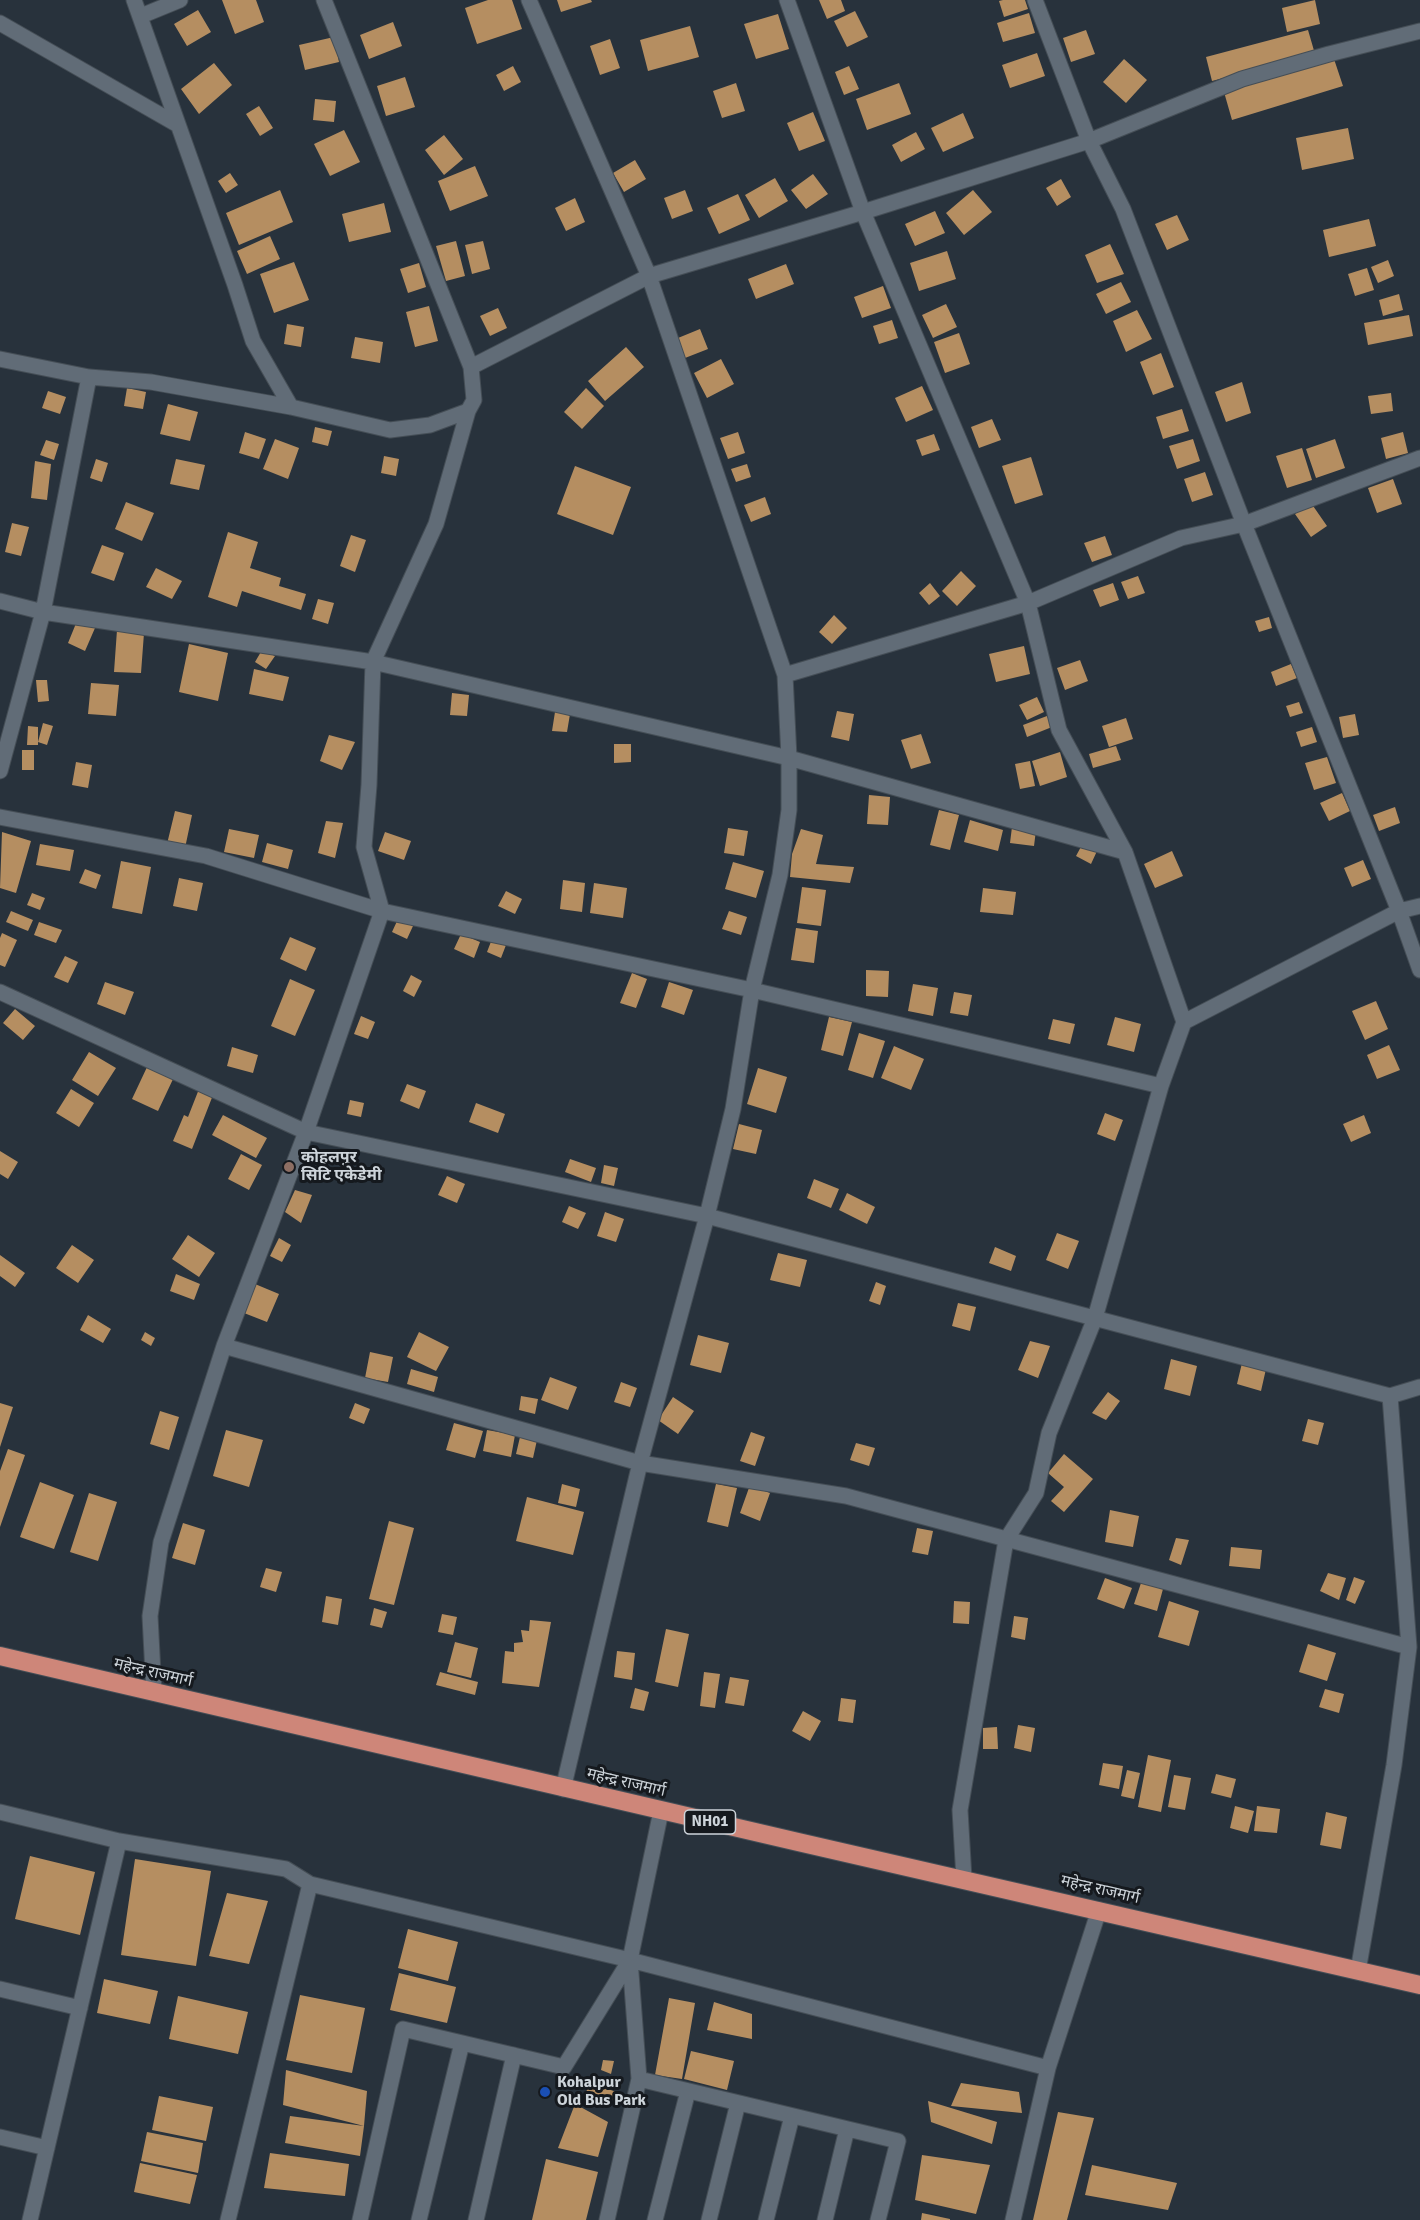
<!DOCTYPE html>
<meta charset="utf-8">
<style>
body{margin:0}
canvas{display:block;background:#28323c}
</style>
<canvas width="1420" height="2220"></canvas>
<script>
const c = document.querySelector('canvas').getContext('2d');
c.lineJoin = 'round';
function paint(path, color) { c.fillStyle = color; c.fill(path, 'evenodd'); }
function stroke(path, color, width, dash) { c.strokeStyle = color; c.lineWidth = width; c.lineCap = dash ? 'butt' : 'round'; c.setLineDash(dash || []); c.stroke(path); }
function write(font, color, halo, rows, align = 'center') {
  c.font = font + ' Signika,"Noto Sans Devanagari",sans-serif'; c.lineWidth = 6; c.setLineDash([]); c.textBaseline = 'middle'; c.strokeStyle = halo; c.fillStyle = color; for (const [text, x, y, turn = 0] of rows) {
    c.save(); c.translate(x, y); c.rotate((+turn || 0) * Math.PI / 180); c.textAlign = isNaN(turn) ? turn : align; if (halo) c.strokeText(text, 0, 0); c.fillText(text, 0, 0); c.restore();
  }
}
paint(new Path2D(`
 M222 0H256L264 22 235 34Z
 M488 0H512L522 29 477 44 465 8Z
 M557 0H591L592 2 561 12Z
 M819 0H841L845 11 827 19Z
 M1003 0H1025L1028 9 1004 17 999 1Z
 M1315 0 1320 24 1287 32 1282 8Z
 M198 10 211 32 187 46 174 24Z
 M855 11 868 37 847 47 834 21Z
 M1029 13 1035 33 1003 42 997 23Z
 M778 14 789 49 756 59 744 24Z
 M393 22 402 46 369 59 360 35Z
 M690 26 699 57 648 71 640 40Z
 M1086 30 1095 54 1071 62 1063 38Z
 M1308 30 1315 54 1212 81 1206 57Z
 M334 37 339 62 305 70 299 45Z
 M610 39 620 68 600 75 590 46Z
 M1037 53 1045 76 1010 88 1002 65Z
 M1124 59 1147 80 1126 103 1103 82Z
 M1334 59 1343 86 1232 120 1224 92Z
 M214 63 232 85 199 114 181 89Z
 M513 66 521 82 504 91 496 75Z
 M849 66 859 89 844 95 835 72Z
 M405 77 415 107 386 116 377 86Z
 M736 83 745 111 722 118 713 91Z
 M899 83 911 114 867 130 856 99Z
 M315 99 336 101 334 122 313 120Z
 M259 106 273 128 260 136 246 114Z
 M813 112 825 141 799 151 787 123Z
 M963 113 974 138 943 152 931 128Z
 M1348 128 1354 159 1302 170 1296 138Z
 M344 130 360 162 330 176 314 144Z
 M916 132 925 149 901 162 892 145Z
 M444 135 463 159 444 175 425 150Z
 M635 160 646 179 624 192 613 173Z
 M475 166 488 196 450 211 438 181Z
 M230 173 238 185 226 193 218 181Z
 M813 174 828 194 806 209 791 190Z
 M775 178 788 201 759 218 745 195Z
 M1061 179 1071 197 1057 206 1046 188Z
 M280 190 293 222 239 245 226 213Z
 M685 190 693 211 672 219 664 198Z
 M973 190 992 212 964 235 946 213Z
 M738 194 750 220 719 234 707 208Z
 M575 198 585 222 566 231 555 208Z
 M384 203 391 232 349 242 342 214Z
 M935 211 945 233 915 246 905 224Z
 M1177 215 1189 240 1167 250 1155 224Z
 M1369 219 1376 246 1329 257 1323 230Z
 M270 236 280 259 247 274 237 251Z
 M456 241 465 276 446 281 436 246Z
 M483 241 490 269 472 274 465 245Z
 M1110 244 1124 274 1097 283 1085 255Z
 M947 251 956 279 919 291 910 263Z
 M1388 260 1394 276 1378 283 1371 267Z
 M294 262 309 300 274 313 260 274Z
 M419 263 426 287 408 293 400 269Z
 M786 264 794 284 756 299 748 279Z
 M1367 268 1374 290 1355 296 1348 274Z
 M1121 282 1131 302 1106 314 1096 294Z
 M883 286 891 308 862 318 854 297Z
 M1399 294 1403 310 1383 316 1379 300Z
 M946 304 957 327 933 338 922 315Z
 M429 306 438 341 415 347 406 312Z
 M498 308 507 328 490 336 480 316Z
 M1137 310 1152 339 1126 352 1113 321Z
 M1409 315 1413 336 1368 345 1364 323Z
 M892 320 898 338 879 344 873 326Z
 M287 324 304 327 301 347 284 344Z
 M700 329 708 349 685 358 678 338Z
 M959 333 970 364 945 373 934 342Z
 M355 337 383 342 380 363 351 358Z
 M626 347 644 367 605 401 588 381Z
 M1161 353 1174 387 1153 395 1140 362Z
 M721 359 734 384 707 398 694 373Z
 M1242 382 1251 413 1226 422 1215 392Z
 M922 386 933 410 906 422 895 398Z
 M127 388 146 392 143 409 124 406Z
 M586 388 604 406 582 429 564 412Z
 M48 391 66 397 60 414 42 408Z
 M1391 393 1393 411 1371 414 1368 396Z
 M168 404 198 412 190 441 160 434Z
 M1182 409 1189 431 1163 439 1156 417Z
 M992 419 1001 440 979 448 971 427Z
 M315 427 332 431 328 446 312 442Z
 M245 432 266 439 259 459 239 453Z
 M738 432 745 453 728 459 720 438Z
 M1403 432 1408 453 1386 459 1381 438Z
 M934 434 940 450 922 456 916 440Z
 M275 439 299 448 288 479 263 469Z
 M1193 439 1200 461 1177 469 1169 446Z
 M1335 439 1345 468 1316 478 1306 449Z
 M46 440 59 444 54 460 40 455Z
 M1302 448 1312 480 1287 488 1276 456Z
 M384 456 399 459 396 476 381 473Z
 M1031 457 1043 495 1015 504 1002 466Z
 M96 459 108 463 102 482 90 478Z
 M176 459 205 465 199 490 170 484Z
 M35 461 51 464 47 500 31 498Z
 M747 464 751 477 736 482 731 469Z
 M575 466 631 487 613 535 557 514Z
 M1205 472 1213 495 1192 502 1184 479Z
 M1393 479 1402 504 1377 513 1368 488Z
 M765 497 771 514 751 522 744 505Z
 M126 502 154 513 142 541 115 529Z
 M1311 503 1327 526 1311 537 1295 514Z
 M12 523 29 527 21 556 5 552Z
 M228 532 258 542 250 568 281 578 279 586 306 594 301 610 242 591 237 607 208 597Z
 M351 535 366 540 355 572 340 566Z
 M1105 536 1112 555 1092 562 1084 543Z
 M102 545 124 553 114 581 91 573Z
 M156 568 182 581 172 599 146 587Z
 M961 571 976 586 957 606 942 591Z
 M1138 576 1145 593 1128 599 1121 582Z
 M930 583 940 596 929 605 919 593Z
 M1113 583 1119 600 1100 607 1093 590Z
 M318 599 334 603 328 624 312 619Z
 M834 615 847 628 832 644 819 632Z
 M1269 617 1272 628 1259 632 1255 621Z
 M77 621 95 628 85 651 68 643Z
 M117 630 144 633 141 673 114 672Z
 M189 644 228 653 218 701 179 692Z
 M1024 646 1030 674 996 682 989 654Z
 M262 650 275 656 266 669 255 662Z
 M1080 660 1088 681 1065 690 1057 668Z
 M1291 664 1297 678 1276 686 1271 672Z
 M254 669 289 677 283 701 249 694Z
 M36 680H47L49 701 38 702Z
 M91 683 119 685 116 716 88 714Z
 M452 693 469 695 467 716 450 715Z
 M1037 697 1044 712 1027 720 1019 705Z
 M1299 702 1303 713 1290 717 1286 706Z
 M837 711 854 714 849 741 831 737Z
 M555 712 570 714 567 732 552 731Z
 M1355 714 1359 735 1343 738 1339 717Z
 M1047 716 1052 727 1027 737 1023 725Z
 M1126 718 1133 739 1109 747 1102 726Z
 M43 723 53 726 47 745 38 742Z
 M28 726 38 727V745H27Z
 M1312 727 1317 742 1301 747 1296 732Z
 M921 734 931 763 911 769 901 740Z
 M329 735 355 742 342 770 320 761Z
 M614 744H631V762L614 763Z
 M1116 746 1121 760 1093 768 1089 754Z
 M22 750H34V770H22Z
 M1060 752 1067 777 1040 786 1032 761Z
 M1327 757 1336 783 1314 790 1305 763Z
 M1030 761 1035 786 1020 789 1015 764Z
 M76 762 92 765 88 788 72 785Z
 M1342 793 1350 811 1329 821 1320 803Z
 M869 795 890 797 888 825 867 824Z
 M1395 807 1400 823 1379 831 1373 815Z
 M939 810 959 815 950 850 930 845Z
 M175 811 192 815 185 848 167 844Z
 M970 820 1003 830 998 851 964 842Z
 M326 821 343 823 335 858 318 853Z
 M1012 827 1036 830 1034 846 1010 843Z
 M728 828 748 831 744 856 724 853Z
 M229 829 259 835 254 858 224 852Z
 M801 829 823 835 816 864 854 867 850 883 790 877 792 854Z
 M2 832 31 841 16 893 0 888Z
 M385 832 411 841 404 860 378 851Z
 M267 843 293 850 288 869 262 862Z
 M1083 843 1097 851 1091 864 1076 856Z
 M40 844 74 850 70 871 36 865Z
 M1172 851 1183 876 1155 888 1144 864Z
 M1363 860 1371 879 1352 887 1344 868Z
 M121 861 151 867 142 914 112 908Z
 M733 862 764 871 756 898 725 889Z
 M85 869 101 875 96 889 79 883Z
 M179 878 203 883 197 911 173 906Z
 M563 880 585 883 582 912 560 909Z
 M594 883 627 888 623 918 590 913Z
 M802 887 826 890 821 926 797 923Z
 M983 888 1016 892 1013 915 980 912Z
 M506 891 522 899 515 914 498 906Z
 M32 893 45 898 40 910 27 905Z
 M11 911 33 920 28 931 6 922Z
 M729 911 747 917 741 935 722 929Z
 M398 919 413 926 407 939 392 932Z
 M39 922 62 930 56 943 34 935Z
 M796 928 818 931 814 963 791 960Z
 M2 933 17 940 5 967 0 965V938Z
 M461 934 480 942 474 958 454 949Z
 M290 937 316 948 306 971 280 959Z
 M492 939 506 945 501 958 487 952Z
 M65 956 78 962 68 983 54 977Z
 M866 970 889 971 888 997 866 996Z
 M632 973 647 979 636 1008 620 1003Z
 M411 975 422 981 414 997 403 991Z
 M290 979 315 990 295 1036 271 1026Z
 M105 982 134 992 125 1015 97 1004Z
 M669 982 693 990 684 1015 661 1007Z
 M913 984 938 988 933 1016 908 1011Z
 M954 992 972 995 968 1016 950 1013Z
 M1376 1001 1388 1029 1365 1040 1352 1011Z
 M15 1009 35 1026 23 1040 3 1023Z
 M361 1016 375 1022 368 1039 354 1034Z
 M829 1017 852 1022 843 1056 821 1050Z
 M1115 1017 1141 1024 1134 1052 1107 1045Z
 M1053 1019 1075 1024 1070 1044 1048 1039Z
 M859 1033 885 1041 873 1078 848 1070Z
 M1389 1045 1400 1070 1377 1079 1367 1055Z
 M894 1046 924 1059 911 1090 881 1078Z
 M232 1047 258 1055 253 1073 227 1066Z
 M89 1052 116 1068 98 1096 72 1080Z
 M148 1065 174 1077 158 1111 132 1099Z
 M758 1068 787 1077 776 1113 747 1104Z
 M407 1084 426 1091 419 1109 400 1101Z
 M71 1089 94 1103 79 1127 56 1113Z
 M199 1089 213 1095 192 1149 173 1141 184 1115 188 1117Z
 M350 1100 364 1103 361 1117 347 1114Z
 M476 1103 505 1114 498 1133 469 1122Z
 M1105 1113 1123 1120 1115 1141 1097 1134Z
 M223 1115 267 1138 256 1158 212 1135Z
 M1364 1115 1371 1133 1351 1142 1343 1124Z
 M739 1124 762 1130 756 1154 733 1149Z
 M0 1151 18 1162 8 1179 0 1174Z
 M241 1154 262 1165 249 1190 228 1179Z
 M570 1159 596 1168 591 1182 565 1172Z
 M604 1165 618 1168 614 1186 601 1183Z
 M447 1176 465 1184 457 1203 438 1195Z
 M814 1179 839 1189 831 1208 807 1198Z
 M295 1190 312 1195 301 1223 285 1212Z
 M847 1193 875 1207 867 1224 839 1210Z
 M569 1206 586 1213 578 1229 562 1222Z
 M605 1212 624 1219 616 1242 597 1236Z
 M1057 1233 1079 1241 1068 1269 1046 1260Z
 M188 1235 215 1253 199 1277 172 1259Z
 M279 1238 291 1245 282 1262 270 1256Z
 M72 1245 94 1260 78 1283 56 1268Z
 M995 1247 1016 1256 1011 1271 989 1263Z
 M778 1253 807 1260 800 1287 770 1280Z
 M0 1255 25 1273 15 1287 0 1276Z
 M176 1274 200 1284 194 1300 170 1291Z
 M876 1282 886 1286 880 1305 869 1301Z
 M255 1284 279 1294 267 1322 244 1313Z
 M958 1303 976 1307 970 1331 952 1326Z
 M88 1315 111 1329 103 1343 80 1330Z
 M145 1332 155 1338 151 1346 141 1340Z
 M419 1332 449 1347 436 1371 407 1357Z
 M698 1335 729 1343 721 1373 690 1365Z
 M1030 1341 1050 1346 1038 1378 1018 1370Z
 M370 1352 393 1357 388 1382 365 1378Z
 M1171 1359 1197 1366 1190 1396 1164 1389Z
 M1242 1363 1266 1369 1261 1391 1237 1384Z
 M411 1369 438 1377 434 1392 407 1384Z
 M550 1377 577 1387 568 1410 541 1400Z
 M621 1382 637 1388 630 1407 614 1402Z
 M1108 1392 1120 1401 1106 1420 1092 1413Z
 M521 1396 538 1399 535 1414 519 1410Z
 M673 1397 694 1411 678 1434 658 1420Z
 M0 1403 13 1407 0 1447Z
 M355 1403 370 1409 364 1424 349 1418Z
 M160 1411 179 1417 169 1450 150 1444Z
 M1308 1419 1324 1423 1318 1445 1302 1441Z
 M454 1423 483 1431 475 1458 446 1450Z
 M226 1430 263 1440 249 1487 213 1476Z
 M487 1430 515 1435 511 1457 483 1451Z
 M751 1432 765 1437 755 1466 740 1461Z
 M520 1437 537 1440 533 1458 516 1454Z
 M856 1443 875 1448 869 1466 850 1460Z
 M8 1449 25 1455 0 1527V1471Z
 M1064 1454 1093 1479 1064 1512 1051 1501 1064 1487 1048 1473Z
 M40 1482 74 1495 54 1549 20 1537Z
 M562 1484 580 1489 576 1507 558 1503Z
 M716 1484 737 1488 728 1527 707 1522Z
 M750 1485 770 1493 760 1521 740 1513Z
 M89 1493 117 1502 98 1561 70 1552Z
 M527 1497 584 1512 573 1555 516 1541Z
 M1110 1510 1139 1516 1133 1547 1105 1542Z
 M389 1521 414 1528 394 1605 369 1599Z
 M183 1523 205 1530 195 1565 172 1558Z
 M917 1528 933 1531 928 1555 912 1552Z
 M1176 1538 1189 1540 1181 1565 1169 1560Z
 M1231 1547 1262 1550 1260 1569 1229 1566Z
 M266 1568 282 1572 276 1592 260 1587Z
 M1328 1573 1346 1578 1339 1600 1320 1591Z
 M1354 1577 1365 1581 1355 1604 1346 1600Z
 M1105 1578 1132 1588 1124 1609 1097 1599Z
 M1141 1583 1163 1589 1157 1611 1134 1604Z
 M326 1596 342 1599 338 1625 322 1622Z
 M954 1601 970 1602 969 1624 953 1623Z
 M1169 1601 1199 1611 1189 1646 1158 1637Z
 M374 1608 387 1612 382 1628 370 1625Z
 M442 1614 457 1617 453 1635 438 1632Z
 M1014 1616 1028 1618 1025 1640 1011 1637Z
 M530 1620 551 1622 539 1687 502 1683 505 1651 514 1652V1643L523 1642 521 1630 529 1631Z
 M666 1629 689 1634 678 1687 655 1682Z
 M455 1642 478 1648 471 1678 447 1672Z
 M1308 1644 1336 1653 1327 1681 1299 1672Z
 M617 1651 635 1653 632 1680 614 1677Z
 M440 1672 478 1682 475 1695 436 1685Z
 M704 1672 720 1674 715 1708 700 1706Z
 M730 1677 749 1680 744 1706 725 1703Z
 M635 1688 649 1692 644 1711 630 1708Z
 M1325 1689 1344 1694 1339 1713 1319 1707Z
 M841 1698 856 1700 853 1723 838 1721Z
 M803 1711 821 1721 810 1741 792 1731Z
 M1018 1725 1035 1728 1031 1752 1014 1748Z
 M997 1727 998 1749H983V1728Z
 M1148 1755 1171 1760 1161 1812 1138 1807Z
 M1103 1763 1123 1766 1119 1789 1099 1785Z
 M1127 1770 1140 1773 1134 1799 1121 1796Z
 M1216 1774 1236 1779 1231 1798 1211 1793Z
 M1174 1775 1191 1778 1185 1810 1168 1807Z
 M1235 1806 1254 1811 1248 1833 1230 1828Z
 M1257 1806 1280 1809 1277 1833 1254 1831Z
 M1326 1812 1347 1817 1341 1849 1320 1845Z
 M30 1856 95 1872 80 1935 15 1919Z
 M135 1859 211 1871 196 1966 121 1955Z
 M227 1893 268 1901 249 1964 209 1956Z
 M408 1929 458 1942 448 1981 398 1968Z
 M399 1973 456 1987 447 2023 390 2010Z
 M104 1979 158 1991 150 2024 97 2013Z
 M300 1995 365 2008 352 2073 286 2060Z
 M178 1996 248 2012 238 2054 169 2039Z
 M669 1998 695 2003 682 2079 655 2075Z
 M714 2002 752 2014V2039L707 2030Z
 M691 2051 734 2061 727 2090 684 2079Z
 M603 2060 614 2061 611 2074 601 2070Z
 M286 2070 367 2091 364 2126 283 2105Z
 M589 2082 619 2093 608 2105 584 2101Z
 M961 2083 1019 2092 1022 2113 951 2106Z
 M159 2096 213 2107 206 2141 152 2130Z
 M928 2101 997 2122 992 2144 931 2122Z
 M575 2104 608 2122 598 2157 558 2148Z
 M1058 2112 1094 2118 1067 2220H1033Z
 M290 2116 364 2126 360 2156 285 2143Z
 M147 2132 203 2143 198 2173 141 2161Z
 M270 2153 349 2164 345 2196 264 2188Z
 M922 2155 990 2165 976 2214 915 2200Z
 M546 2159 598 2172 586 2220H532Z
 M140 2163 197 2175 190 2204 134 2192Z
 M1092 2165 1177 2183 1168 2210 1085 2195Z
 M922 2213 950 2219V2220H921Z`), '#b58e61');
const minor = new Path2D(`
 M134 0 235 285 253 341 291 407
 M324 0 471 367
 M529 0 649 276 785 675 789 758V810L780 875 752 990 733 1109 707 1216 640 1463 563 1789
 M787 0 863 212 1028 603 1059 730 1125 852 1184 1022
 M1035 0 1089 141 1123 209 1244 524 1399 911 1420 970
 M141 16 180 0
 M0 23 178 125
 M0 359 89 377 151 382 291 407 390 430 430 425 468 411
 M0 601 43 612 373 662 789 758 1125 852
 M785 675 1028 603 1181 538 1244 524 1420 458
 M0 771 43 612 89 377
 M0 817 206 856 382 911 752 990 1161 1086
 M0 992 306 1132 707 1216 1390 1396 1420 1387
 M224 1346 640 1463 846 1496 1409 1647
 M154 1693 150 1616 161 1542 224 1346 306 1132 382 911 364 847 369 785 373 662 436 524 468 411 474 400 471 367 649 276 863 212 1089 141 1242 79 1329 54 1420 31
 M0 1812 119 1841 286 1869 310 1884 630 1960 1048 2068
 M964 1879 960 1810 1006 1540 1036 1493 1049 1433 1095 1318 1161 1086 1184 1022 1399 911 1420 906
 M1358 1971 1394 1765 1409 1647 1390 1396
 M0 1989 80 2008
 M639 2079 898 2141 878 2220
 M0 2137 47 2148
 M30 2220 119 1841
 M228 2220 310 1884
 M360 2220 403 2029 564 2067 630 1960
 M419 2220 462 2043
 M476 2220 514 2055
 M607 2220 639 2079 630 1960 661 1811
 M655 2220 688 2091
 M709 2220 738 2103
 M766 2220 792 2116
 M825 2220 847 2129
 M1013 2220 1048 2068 1099 1910`);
const highway = new Path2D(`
 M0 1656C472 1769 947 1875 1420 1985`);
stroke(minor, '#454e56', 17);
stroke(highway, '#454e56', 20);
stroke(minor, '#616c77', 15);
stroke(highway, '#ce8679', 18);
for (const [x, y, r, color] of [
 [289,1167,6,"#8d6e63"],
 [545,2092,6,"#1a4fb4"]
]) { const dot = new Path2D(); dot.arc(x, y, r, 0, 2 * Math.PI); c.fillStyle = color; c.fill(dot); stroke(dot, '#15191e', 2); }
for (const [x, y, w] of [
 [710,1822,51]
]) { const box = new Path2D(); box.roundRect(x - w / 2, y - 12, w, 24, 4.5); c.fillStyle = '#15191e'; c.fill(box); stroke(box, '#cdd4da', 1.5); }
write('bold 15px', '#cdd4da', null, [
 ["NH01",710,1822]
]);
write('bold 16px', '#cdd4da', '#15191e', [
 ["कोहलपुर",301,1158],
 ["सिटि एकेडेमी",301,1176],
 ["Kohalpur",557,2083],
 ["Old Bus Park",557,2101]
], 'left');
write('16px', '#cdd4da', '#15191e', [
 ["महेन्द्र राजमार्ग",153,1673,13],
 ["महेन्द्र राजमार्ग",626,1783,13],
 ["महेन्द्र राजमार्ग",1100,1890,13]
]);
</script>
